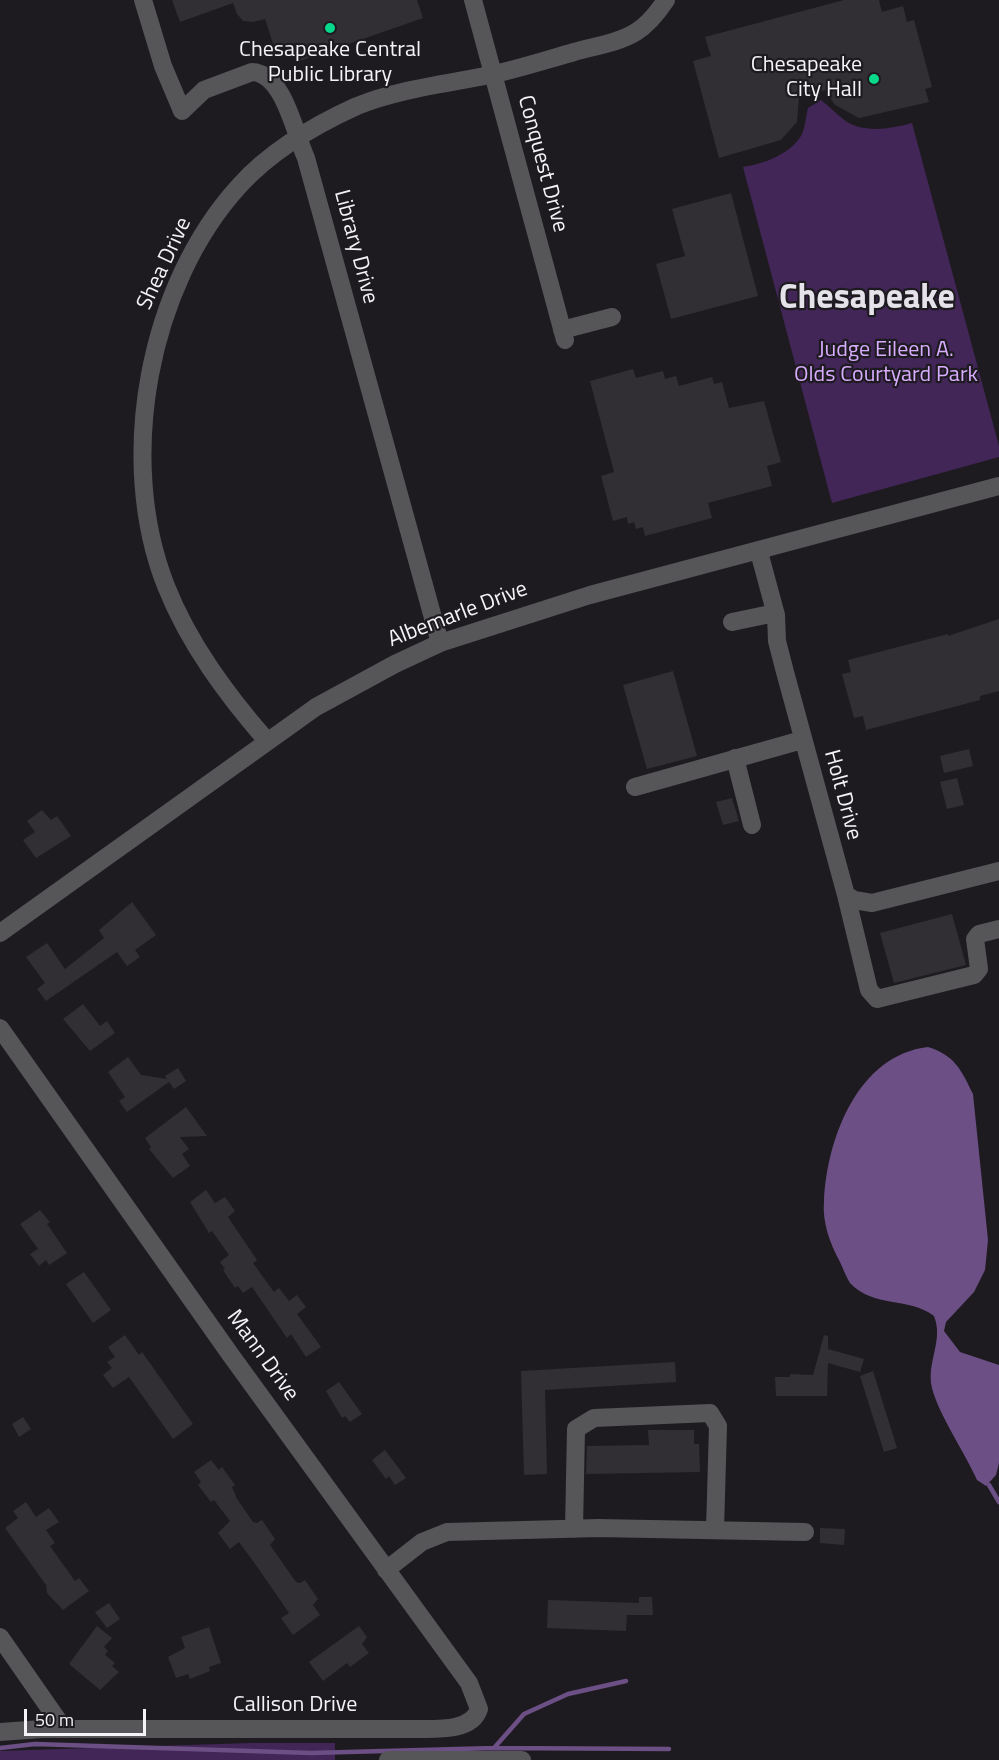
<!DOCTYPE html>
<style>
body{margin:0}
#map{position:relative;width:999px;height:1760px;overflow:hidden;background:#1e1b20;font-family:"Titillium Web",sans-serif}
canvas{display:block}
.scale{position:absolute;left:24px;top:1709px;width:122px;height:27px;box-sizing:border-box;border:3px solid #f5f3f7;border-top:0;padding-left:8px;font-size:18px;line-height:21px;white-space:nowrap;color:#f5f3f7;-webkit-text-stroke:4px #1e1b20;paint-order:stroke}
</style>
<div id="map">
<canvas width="999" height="1760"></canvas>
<div class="scale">50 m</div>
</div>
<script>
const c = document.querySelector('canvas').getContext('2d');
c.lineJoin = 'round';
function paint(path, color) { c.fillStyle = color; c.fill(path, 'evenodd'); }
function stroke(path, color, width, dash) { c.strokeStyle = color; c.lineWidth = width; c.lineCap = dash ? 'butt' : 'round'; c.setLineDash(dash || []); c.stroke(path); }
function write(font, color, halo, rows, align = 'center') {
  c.font = font + ' "Titillium Web",sans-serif'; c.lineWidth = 4.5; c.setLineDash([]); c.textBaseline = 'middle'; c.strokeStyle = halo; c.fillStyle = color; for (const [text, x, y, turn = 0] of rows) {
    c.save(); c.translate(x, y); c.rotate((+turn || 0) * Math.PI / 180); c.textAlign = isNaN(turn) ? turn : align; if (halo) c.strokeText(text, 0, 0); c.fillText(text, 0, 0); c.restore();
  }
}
paint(new Path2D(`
 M821 100C829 106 835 113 843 119 861 134 891 129 912 123L999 446V457L832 503 743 167C763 164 789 155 801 136 805 129 806 116 808 108Z
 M251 1743H335V1760H0V1751Z`), '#422657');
paint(new Path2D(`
 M928 1047C954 1055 961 1069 973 1094L988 1240 985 1270 974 1292 946 1322 944 1331 960 1352 999 1365V1463L996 1475 986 1486 977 1480C966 1455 938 1413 932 1388 926 1362 944 1341 934 1316 910 1297 873 1308 850 1283 846 1277 843 1268 840 1262 830 1244 822 1222 824 1201 827 1138 858 1055 928 1047Z`), '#6c4f85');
stroke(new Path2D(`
 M989 1485 999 1502
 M0 1748 35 1744 311 1753 494 1748 669 1749
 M494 1748 524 1714 568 1694 626 1681`), '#6c4f85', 4.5);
paint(new Path2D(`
 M172 0H417L423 18 300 61 294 43 275 50 265 19 253 22 243 21 237 14 233 3 180 22Z
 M844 0H879L882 12 903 6 907 22 914 20 932 87 925 89 929 102 859 118 835 105 825 90 799 97 797 122 781 140 719 158 693 61 711 56 705 37Z
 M731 193 758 296 671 319 656 264 685 256 672 209Z
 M633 369 636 378 663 371 665 379 676 376 679 386 712 377 714 384 722 382 729 408 764 401 781 462 767 466 772 486 708 503 712 518 645 536 643 527 636 529 634 522 628 524 627 517 613 521 601 476 614 472 590 381Z
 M999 619V691L980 696V700L866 730 863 716 854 718 842 674 851 672 848 660 948 634V636Z
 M673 671 697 756 647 769 623 685Z
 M969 749 973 766 944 773 940 756Z
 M957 778 964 805 947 809 940 782Z
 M732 798 739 821 723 825 716 802Z
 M42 810 51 820 57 816 71 836 36 858 23 840 35 832 27 821Z
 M132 902 156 935 135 950 140 957 127 966 117 952 46 1001 37 989 45 983 26 957 47 943 65 969 104 938 99 930Z
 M952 914 966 965 894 983 880 933Z
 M83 1004 100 1026 107 1021 115 1033 90 1051 63 1019Z
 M128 1057 141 1075 167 1079 165 1076 178 1068 186 1081 174 1089 169 1082 127 1112 119 1101 125 1097 108 1072Z
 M186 1107 207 1136 180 1137 189 1149 182 1154 190 1166 173 1178 149 1149 151 1147 145 1138Z
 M206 1190 215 1203 225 1197 235 1211 228 1217 257 1260 253 1263 274 1292 279 1288 289 1301 297 1295 306 1307 297 1314 321 1347 306 1357 291 1334 287 1338 252 1287 243 1293 238 1286 235 1288 223 1270 225 1269 220 1262 229 1255 212 1231 209 1233 190 1202Z
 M40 1210 50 1222 47 1224 67 1253 49 1265 46 1260 39 1266 30 1254 38 1249 20 1224Z
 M84 1272 111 1310 93 1323 66 1284Z
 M125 1335 139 1355 142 1352 193 1424 173 1439 129 1377 113 1388 103 1375 112 1368 107 1362 115 1357 108 1347Z
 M824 1335 828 1336V1349L864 1359 860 1372 828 1363 827 1396H776L775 1377H790V1374L813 1375Z
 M675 1362 676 1382 545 1390 547 1474 524 1475 521 1371Z
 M873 1371 897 1448 884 1452 860 1376Z
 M339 1382 362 1414 350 1422 345 1416 342 1418 326 1391Z
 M23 1417 31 1429 19 1437 12 1424Z
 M648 1430H694V1444H699L700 1472 586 1474 587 1446 649 1445Z
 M385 1450 406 1478 395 1485 389 1476 386 1479 372 1460Z
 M211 1460 219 1470 222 1467 235 1485 232 1487 237 1499 253 1522 257 1523 262 1520 275 1539 270 1545 296 1582 300 1583 305 1580 318 1599 313 1605 320 1615 293 1635 281 1618 289 1613 258 1568 239 1542 230 1549 218 1533 230 1521 214 1500 211 1502 198 1485 201 1482 194 1472Z
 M26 1502 36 1517 49 1508 59 1522 46 1530 55 1543 50 1546 75 1581 79 1578 89 1591 63 1610 47 1593 46 1585 5 1528 18 1518 13 1511Z
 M820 1528 845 1529 844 1545 820 1543Z
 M639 1597H652L653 1615H627L626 1631 547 1628 548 1600 639 1603Z
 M109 1603 120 1619 107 1628 95 1612Z
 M97 1626 112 1638 104 1647 108 1651 105 1655 115 1663 112 1666 119 1672 100 1690 69 1664Z
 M359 1626 367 1637 362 1644 369 1653 350 1667 347 1663 323 1681 309 1662Z
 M209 1627 221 1663 209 1667 210 1671 190 1679 188 1674 176 1678 168 1657 185 1648 181 1637Z`), '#312e34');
stroke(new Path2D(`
 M143 0 163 66 182 111 204 90 252 72C284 73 295 135 306 158L440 643
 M473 0 565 340
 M562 330 612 317
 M759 552 776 615 777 641 785 672 846 895 854 900 872 903 999 871
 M732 622 775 613
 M267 741C227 695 189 644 166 586 116 460 148 285 240 185 271 151 315 125 357 106 399 89 446 84 490 75 518 69 546 60 574 52 595 46 618 43 636 32 649 24 658 12 666 0
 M735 758 752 825
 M635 787 802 740
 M846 895 869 990 877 999 974 975 979 969 975 939 979 934 999 929
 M0 933 316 707 395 664 440 643 590 595 999 486
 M0 1028 230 1354 469 1683 479 1709C471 1734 429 1728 408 1729H42L0 1732
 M574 1529 576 1429 594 1418 710 1413 718 1426 715 1530
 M386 1570 422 1542 447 1532 599 1528 805 1532
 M0 1637 64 1729
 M388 1760H522`), '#565558', 18);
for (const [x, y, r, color] of [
 [330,28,6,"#06d98b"],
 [874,79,6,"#06d98b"]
]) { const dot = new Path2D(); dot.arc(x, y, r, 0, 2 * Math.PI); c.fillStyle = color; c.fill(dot); stroke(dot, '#1e1b20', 2); }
write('22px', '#f5f3f7', '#1e1b20', [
 ["Chesapeake Central",330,51],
 ["Public Library",330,76],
 ["Chesapeake",862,66,"right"],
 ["City Hall",862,91,"right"]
]);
write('22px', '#f5f3f7', '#1e1b20', [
 ["Conquest Drive",542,164,75],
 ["Library Drive",355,247,75],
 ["Shea Drive",165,264,-65],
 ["Albemarle Drive",458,615,-21],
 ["Holt Drive",842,795,75],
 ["Mann Drive",262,1356,54],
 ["Callison Drive",295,1706]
]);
write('22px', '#d8acfe', '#1e1b20', [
 ["Judge Eileen A.",886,351],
 ["Olds Courtyard Park",886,376]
]);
write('bold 34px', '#e5e2e9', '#1e1b20', [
 ["Chesapeake",867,300]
]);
</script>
